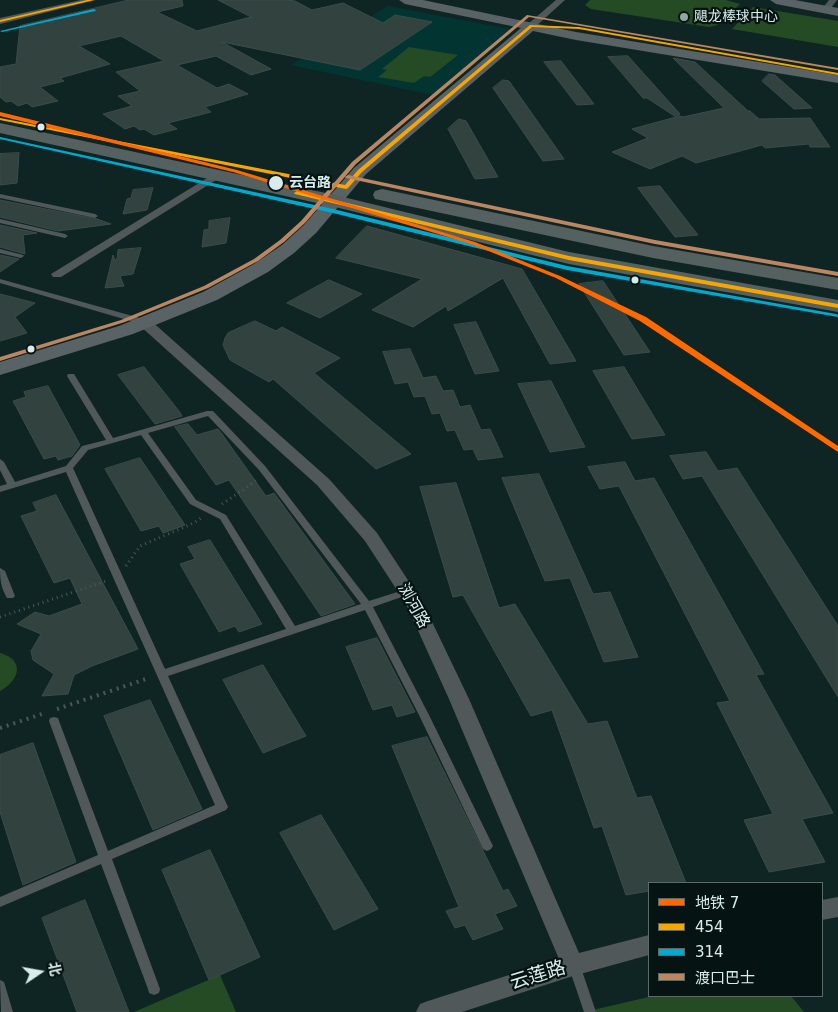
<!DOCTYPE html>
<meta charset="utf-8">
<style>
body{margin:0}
#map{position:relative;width:838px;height:1012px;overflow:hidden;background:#0f2524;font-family:"DejaVu Sans","Noto Sans SC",sans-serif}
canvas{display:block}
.legend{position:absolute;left:648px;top:882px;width:175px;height:115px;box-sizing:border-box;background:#051413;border:1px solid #596b69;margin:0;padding:6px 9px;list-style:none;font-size:15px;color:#d8edeb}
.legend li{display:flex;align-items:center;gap:10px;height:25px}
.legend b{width:25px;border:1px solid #596b69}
.north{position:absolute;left:15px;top:947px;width:50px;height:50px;-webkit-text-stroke:4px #051413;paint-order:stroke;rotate:78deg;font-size:14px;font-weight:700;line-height:20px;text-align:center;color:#d8edeb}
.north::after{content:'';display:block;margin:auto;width:18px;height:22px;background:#d8edeb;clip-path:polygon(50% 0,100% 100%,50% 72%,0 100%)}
</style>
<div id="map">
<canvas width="838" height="1012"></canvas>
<ul class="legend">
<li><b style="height:6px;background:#ff6900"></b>地铁 7</li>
<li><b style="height:6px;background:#f7a600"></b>454</li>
<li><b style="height:6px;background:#00a9ce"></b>314</li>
<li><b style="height:6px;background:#bb8660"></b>渡口巴士</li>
</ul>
<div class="north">北</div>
</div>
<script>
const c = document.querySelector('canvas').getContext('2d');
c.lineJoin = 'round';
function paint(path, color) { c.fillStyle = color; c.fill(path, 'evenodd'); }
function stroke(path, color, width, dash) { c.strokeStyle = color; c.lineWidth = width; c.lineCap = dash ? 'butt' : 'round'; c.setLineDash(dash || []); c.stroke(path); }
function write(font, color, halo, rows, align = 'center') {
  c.font = font + ' "DejaVu Sans","Noto Sans SC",sans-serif'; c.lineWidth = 4.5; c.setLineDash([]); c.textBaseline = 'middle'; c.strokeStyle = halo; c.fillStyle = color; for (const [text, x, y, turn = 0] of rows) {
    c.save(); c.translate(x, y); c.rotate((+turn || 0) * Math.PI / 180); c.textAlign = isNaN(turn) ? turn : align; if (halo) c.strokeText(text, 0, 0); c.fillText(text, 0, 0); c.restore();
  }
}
paint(new Path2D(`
 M388 6 515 30 438 96 291 65Z`), '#023532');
paint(new Path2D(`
 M590 0H726L740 4 718 25 709 27 591 9 585 5Z
 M753 7 838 21V47L732 29Z
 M409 47 458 55 430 77 424 76 414 83 378 77 387 70 382 69Z
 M0 653C26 660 19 681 0 691Z
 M220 975 236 1012H134Z
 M653 996H791L804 1012H584Z`), '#254b25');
const building = new Path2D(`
 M129 0H182L183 6 157 12 197 31 251 17 218 0H286L295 1 312 10 343 3 383 23 395 15 432 22 360 70 222 42 271 69 251 75 216 56 177 65 217 88 229 84 248 94 205 107 211 112 168 123 177 129 154 135 144 129 140 130 134 126 125 129 103 114 132 106 118 96 140 91 116 72 164 61 121 36 79 46 110 64 60 78 64 81 40 87 58 101 32 107 27 103 18 106 11 101 6 102 0 97V67L16 64 20 26Z
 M628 56 680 114 678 116 683 117 724 108 673 58 695 62 748 111H750L759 119 810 118 830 147H810L809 144 765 148 762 145 696 163 682 156 650 169 612 152 648 138 632 129 676 117 647 98H643L608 57Z
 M561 61 594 104 577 105 544 62Z
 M769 74 775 75 812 108 794 109 762 81Z
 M503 80 509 81 564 159 543 161 493 88Z
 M459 119 466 121 498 177 475 179 448 129Z
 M19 153 17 183 0 185V154Z
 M660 186 698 235 675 237 638 188Z
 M153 188 147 210 123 214 127 199 131 198 133 190Z
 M0 200 97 219 111 224 58 231 0 217Z
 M230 218 226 243 202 247 204 230 209 229V221Z
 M0 225 37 233 23 235 25 254 0 247Z
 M367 226 522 269 576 361 550 364 503 278 448 311 446 306 413 327 372 310 422 279 336 258Z
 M141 248 133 274 120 276 124 286 105 288 113 255 115 260 117 259 118 250Z
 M0 255 19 259 0 272Z
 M329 280 362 294 320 318 287 303Z
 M603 281 650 352 624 355 579 284Z
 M0 294 35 303 15 317 27 333 0 341Z
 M255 321 276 331 282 327 340 358 314 373 411 454 376 469 273 379 269 382 230 360 223 345 225 338 228 333Z
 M476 322 499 371 475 374 454 325Z
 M410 349 423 378 436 376 443 391 453 390 460 407 470 405 481 430 490 429 503 457 478 460 473 449 464 450 455 430 447 431 440 413 432 414 425 396 414 397 408 382 395 384 383 352Z
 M144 367 179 411 182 416 155 424 118 375Z
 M624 367 665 435 632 439 593 371Z
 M551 381 585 447 550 452 518 384Z
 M48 386 80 445 72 456 58 460 56 456 44 459 13 401 26 397 24 392Z
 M188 424 197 435 218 429 222 434 266 496 274 493 355 604 321 616 229 480 216 485 175 427Z
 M706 452 718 471 737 468 838 626V697L702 476 683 479 670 456Z
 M140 458 185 525 163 533 159 526 141 531 105 469Z
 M625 462 635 481 654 478 764 674 756 675 833 813 802 819 825 862 769 872 744 820 773 814 717 703 730 701 619 486 600 489 588 467Z
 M539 474 593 594 610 592 638 657 604 662 570 578 545 581 502 478Z
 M456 483 499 608 515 604 588 724 607 721 637 798 651 796 686 883H649V891L626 895 602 826 594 828 552 710 531 716 463 595 453 597 420 487Z
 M56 495 138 649 92 666 74 675 68 694 42 696 54 674 33 660 31 651 41 634 17 624 35 612 49 616 82 604 70 578 54 583 21 516 37 511 33 503Z
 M210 540 262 624 239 632 235 626 219 632 180 564 195 559 188 547Z
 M377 638 415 712 397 717 392 705 373 710 346 647Z
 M263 665 306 736 263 753 223 680Z
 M150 700 202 809 153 830 104 716Z
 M427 737 503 891 508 889 517 906 495 914 503 929 473 940 465 925 455 928 446 911 459 907 392 746Z
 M33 743 76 862 23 885 0 812V755Z
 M321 815 378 909 334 930 280 833Z
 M210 850 260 957 209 980 162 870Z
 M85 900 129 1012H77L42 918Z`);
paint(building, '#31423f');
stroke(building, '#3c4c49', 1);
stroke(new Path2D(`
 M222 504 256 481
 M126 566 140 546 194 523 201 518
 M0 617 106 581`), '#4c5656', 3, [1, 4]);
stroke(new Path2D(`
 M57 709 149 678
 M0 728 42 714`), '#4c5656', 4, [2, 5]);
paint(new Path2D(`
 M0 194 95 214 98 216 95 218 0 198Z
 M0 219 65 234 68 236 65 238 0 223Z
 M0 249 23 255 24 256 21 258 0 253Z
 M0 279 147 320 148 322 147 324H141L0 283Z
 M68 374H74L113 438 207 411H213L265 466 369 601 407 589 410 590 412 592 410 594 373 607 429 715 493 846 491 849 487 851 483 849 419 715 365 610 168 676 228 807 226 810 112 859 160 989 159 993 154 995 149 993 148 989 101 864 0 907V897L98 855 49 721 50 718 54 717 58 718 59 721 108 851 215 805 66 472 0 492V486L7 484 0 470V459L4 462 15 482 66 466 82 446 106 440 67 376ZM208 416 259 470 361 604 295 626 226 515 196 500 148 433ZM141 435 190 504 220 519 286 629 165 669 73 468 88 450Z
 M0 568 5 571 15 596 13 598H7C1 588 0 580 0 568Z
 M574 959 578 961 580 965 596 1012H584L568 965 570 961Z
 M0 980 4 982 13 1012H1Z`), '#505859');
paint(new Path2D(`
 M81 0H96L0 24V18Z
 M556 0H565L534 28H528V24Z
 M829 0H837L828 12H822L821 10Z
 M217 172 223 175 221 177 61 277H53L51 274Z
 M144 318 149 319 329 479 377 533 423 603 469 699 579 953 649 935V955L573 976 462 1012H416L420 1004 428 1001 559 959 449 699 406 604 365 541 317 485 139 325 137 322 139 319Z
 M838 897V917L822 920V900Z`), '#505859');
paint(new Path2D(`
 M399 0H423L576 32 838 75V83L576 40 533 31 366 174 316 233 294 253 268 272 217 300 133 334 0 375V362L119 326 203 292 254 264 282 245 304 225 354 168 521 28 405 4Z
 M770 0H795L838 8V16L776 4Z`), '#596264');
paint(new Path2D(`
 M0 123 335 195 569 252 838 300V312L569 264 335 207 0 133Z
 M382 189 653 246 838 278V290L653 258 375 199 373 195 375 191Z`), '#556060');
paint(new Path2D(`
 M87 0H94L0 22V20Z
 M530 25 579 27 838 73V75L579 29 532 27 362 172 348 188 346 189 0 120V118L345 185 358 170Z
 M297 191 569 256 838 304V308L569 260 295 194 294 193Z`), '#f7a600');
paint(new Path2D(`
 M94 9 96 10 95 11 2 32 0 31Z
 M0 137 333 209 567 266 836 314 838 315V317L567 270 333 213 0 139Z`), '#00a9ce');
paint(new Path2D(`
 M527 15 838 68V70L529 17 356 164 305 223 284 242 258 261 208 288 125 322 0 361V357L121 320 204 286 254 259 280 240 301 221 352 162Z
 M348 175 655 240 838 272V276L655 244 346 178 345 177Z`), '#bb8660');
paint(new Path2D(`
 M0 112 237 170 475 242 560 276 646 317 838 446V452L640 321 556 278 471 244 233 172 0 116Z`), '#ff6900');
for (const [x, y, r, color] of [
 [684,17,5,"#92a7a5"],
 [41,127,4.5,"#d8edeb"],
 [276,183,8,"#d8edeb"],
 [635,280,4.5,"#d8edeb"],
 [31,349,4.5,"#d8edeb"]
]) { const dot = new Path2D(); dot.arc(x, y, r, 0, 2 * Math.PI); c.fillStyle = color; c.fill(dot); stroke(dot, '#051413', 2); }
write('14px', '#d8edeb', '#051413', [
 ["飓龙棒球中心",694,17]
], 'left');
write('bold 14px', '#d8edeb', '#051413', [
 ["云台路",289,183]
], 'left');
write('16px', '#d8edeb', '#051413', [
 ["浏河路",413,606,61]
]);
write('19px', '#d8edeb', '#051413', [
 ["云莲路",538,976,-17]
]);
</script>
